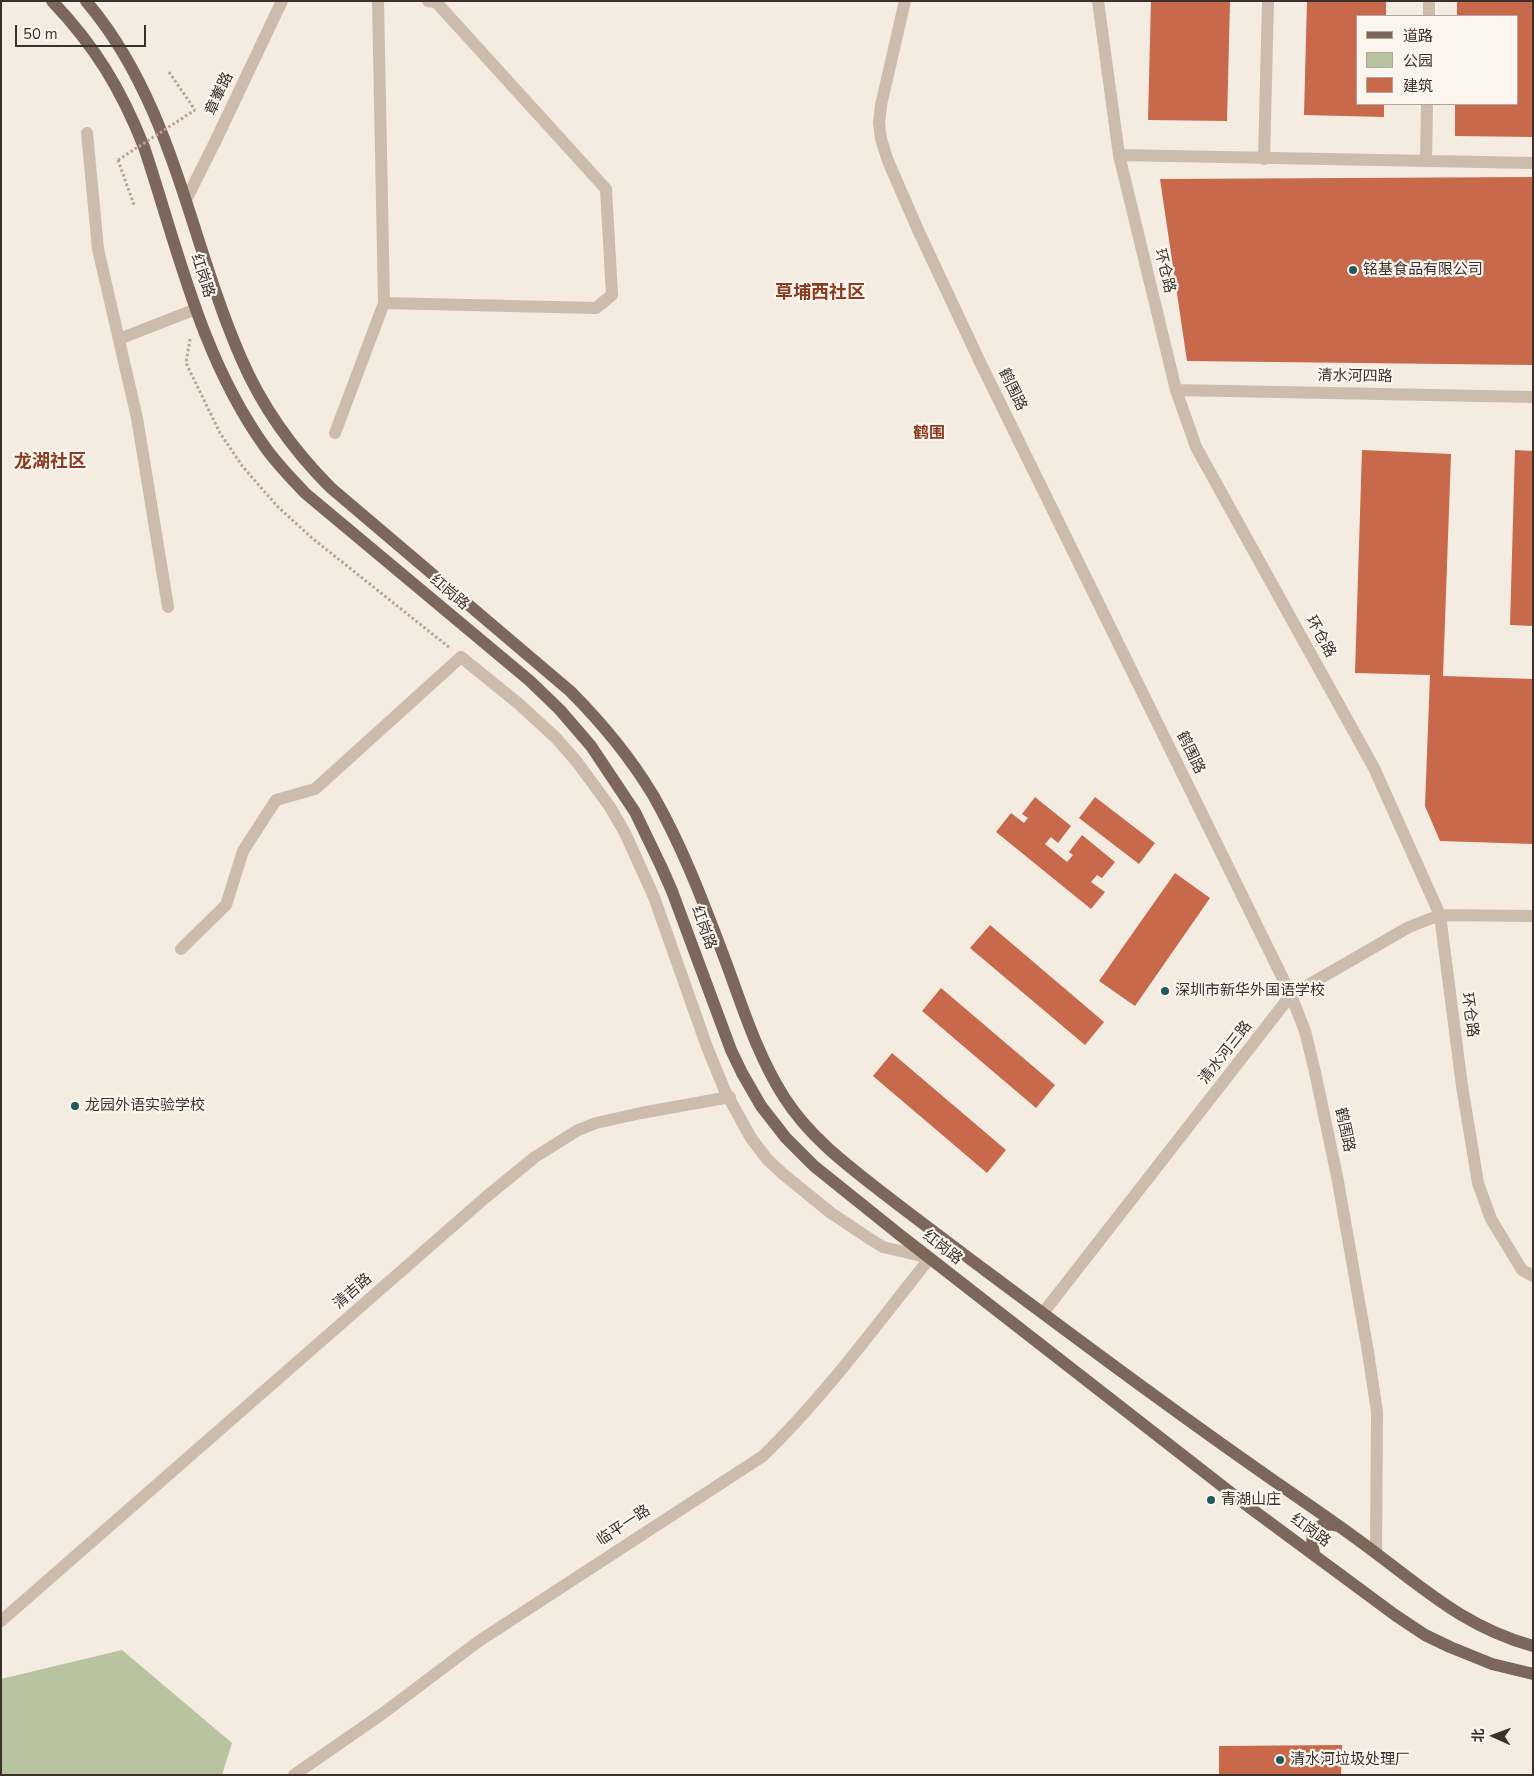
<!DOCTYPE html>
<meta charset="utf-8">
<style>
body{margin:0}
#map{position:relative;width:1534px;height:1776px;overflow:hidden;background:#f4ebe1;font-family:"Nunito Sans","Noto Sans SC",sans-serif}
canvas{display:block}
.frame{position:absolute;inset:0;border:2px solid #3b302b;pointer-events:none}
.legend{position:absolute;left:1356px;top:15px;width:162px;height:90px;box-sizing:border-box;background:#fbf5ee;border:1px solid #aea6a0;margin:0;padding:6px 9px;list-style:none;font-size:15px;color:#3b302b}
.legend li{display:flex;align-items:center;gap:10px;height:25px}
.legend b{width:25px;border:1px solid #aea6a0}
.north{position:absolute;left:1469px;top:1711px;width:50px;height:50px;-webkit-text-stroke:4px #fbf5ee;paint-order:stroke;rotate:272deg;font-size:14px;font-weight:700;line-height:20px;text-align:center;color:#3b302b}
.north::after{content:'';display:block;margin:auto;width:18px;height:22px;background:#3b302b;clip-path:polygon(50% 0,100% 100%,50% 72%,0 100%)}
.scale{position:absolute;left:15px;top:25px;width:131px;height:22px;box-sizing:border-box;border:2px solid #3b302b;border-top:0;padding-left:6px;font-size:15px;line-height:18px;white-space:nowrap;color:#3b302b;-webkit-text-stroke:4px #fbf5ee;paint-order:stroke}
</style>
<div id="map">
<canvas width="1534" height="1776"></canvas>
<div class="frame"></div>
<ul class="legend">
<li><b style="height:6px;background:#7d675c"></b>道路</li>
<li><b style="height:14px;background:#b8c4a0"></b>公园</li>
<li><b style="height:14px;background:#c8694b"></b>建筑</li>
</ul>
<div class="north">北</div>
<div class="scale">50 m</div>
</div>
<script>
const c = document.querySelector('canvas').getContext('2d');
c.lineJoin = 'round';
function paint(path, color) { c.fillStyle = color; c.fill(path, 'evenodd'); }
function stroke(path, color, width, dash) { c.strokeStyle = color; c.lineWidth = width; c.lineCap = dash ? 'butt' : 'round'; c.setLineDash(dash || []); c.stroke(path); }
function write(font, color, halo, rows, align = 'center') {
  c.font = font + ' "Nunito Sans","Noto Sans SC",sans-serif'; c.lineWidth = 4.5; c.setLineDash([]); c.textBaseline = 'middle'; c.strokeStyle = halo; c.fillStyle = color; for (const [text, x, y, turn = 0] of rows) {
    c.save(); c.translate(x, y); c.rotate((+turn || 0) * Math.PI / 180); c.textAlign = isNaN(turn) ? turn : align; if (halo) c.strokeText(text, 0, 0); c.fillText(text, 0, 0); c.restore();
  }
}
paint(new Path2D(`
 M122 1650 232 1743 222 1775H1V1679Z`), '#b8c4a0');
paint(new Path2D(`
 M1151 1H1230L1227 121 1148 120Z
 M1307 1H1386V16H1358V104H1384V117L1304 115Z
 M1457 1H1533V137L1455 136V104H1518V16H1457Z
 M1533 177V365L1187 361 1160 179Z
 M1362 450 1451 454 1443 676 1533 679V844L1440 841 1425 806 1430 675 1355 673Z
 M1515 450 1533 451V626L1510 625Z
 M1035 797 1071 826 1058 843 1051 837 1045 844 1067 862 1073 855 1069 852 1082 835 1115 862 1102 878 1097 875 1091 882 1105 892 1091 909 996 832 1011 813 1024 823 1028 818 1022 814Z
 M1095 797 1155 843 1139 864 1079 818Z
 M1175 873 1210 898 1135 1006 1099 981Z
 M990 925 1104 1022 1085 1045 970 948Z
 M941 988 1055 1085 1036 1108 922 1011Z
 M892 1053 1006 1150 987 1173 873 1076Z
 M1342 1745 1341 1775H1219V1746Z`), '#c8694b');
stroke(new Path2D(`
 M169 72 195 110
 M118 160 134 205
 M190 339 186 363 220 433 243 467 278 507 312 538 450 648`), '#b9a596', 3, [2.5, 2.5]);
stroke(new Path2D(`
 M905 1 881 105 879 123 881 139 888 161 918 230 979 360 1291 995 1305 1031 1315 1072 1337 1176 1368 1352 1377 1412 1376 1553
 M1098 1 1119 155 1176 390 1196 447 1374 768 1440 915 1462 1086 1478 1183 1491 1219 1522 1270 1533 1276
 M1429 16V1
 M87 133 98 249 137 418 168 607
 M1119 155 1533 163
 M1264 159 1268 1
 M1426 161 1427 104
 M186 200 215 142 282 1
 M384 303 596 308 612 295 606 189 436 2 428 1
 M119 339 196 309
 M1176 390 1533 397
 M335 433 384 303 378 1
 M181 949 226 905 243 851 276 800 315 789 461 657 519 704 556 738 577 762 610 807 625 833 654 897 707 1047 725 1091 751 1138 767 1159 783 1174 831 1213 870 1239 883 1247 930 1258C876 1325 825 1396 763 1456L479 1641 382 1714 294 1775
 M1043 1313 1291 995 1409 927 1440 915 1533 916
 M1 1621 486 1197 535 1157 578 1130 596 1123 641 1113 730 1097`), '#cdbbac', 12);
stroke(new Path2D(`
 M52 1C95 46 121 89 144 147 178 249 201 358 265 447 277 464 291 478 305 493L530 681 560 710 591 746 635 812 661 866 672 891 731 1050 742 1073 761 1106 786 1138 814 1166 900 1235 1253 1510 1395 1615 1425 1635 1450 1647 1492 1664 1533 1674
 M86 1C173 103 189 239 241 358 262 407 293 450 331 488L570 691C601 722 630 757 653 795 681 844 701 896 721 949 740 998 755 1052 784 1097 808 1135 843 1162 879 1190 910 1214 942 1238 974 1262 1084 1344 1195 1427 1309 1505 1332 1521 1355 1537 1377 1554 1429 1593 1468 1628 1533 1646
 M1314 1553C1309 1533 1315 1520 1338 1526`), '#7d675c', 12);
stroke(new Path2D(`
 M118 160 195 110`), '#b9a596', 3, [2.5, 2.5]);
for (const [x, y, r, color] of [
 [1353,270,5,"#1f5a5e"],
 [1165,991,5,"#1f5a5e"],
 [75,1106,5,"#1f5a5e"],
 [1211,1500,5,"#1f5a5e"],
 [1280,1760,5,"#1f5a5e"]
]) { const dot = new Path2D(); dot.arc(x, y, r, 0, 2 * Math.PI); c.fillStyle = color; c.fill(dot); stroke(dot, '#fbf5ee', 2); }
write('15px', '#3b302b', '#fbf5ee', [
 ["章輋路",220,94,-65],
 ["环仓路",1164,271,76],
 ["红岗路",202,276,72],
 ["清水河四路",1355,377,1],
 ["鹤围路",1012,390,64],
 ["红岗路",449,593,40],
 ["环仓路",1320,637,61],
 ["鹤围路",1190,753,64],
 ["红岗路",703,928,70],
 ["环仓路",1469,1015,82],
 ["清水河三路",1226,1053,-52],
 ["鹤围路",1344,1130,78],
 ["红岗路",942,1248,38],
 ["清吉路",353,1292,-41],
 ["临平一路",624,1526,-33],
 ["红岗路",1310,1531,36]
]);
write('15px', '#3b302b', '#fbf5ee', [
 ["铭基食品有限公司",1363,270],
 ["深圳市新华外国语学校",1175,991],
 ["龙园外语实验学校",85,1106],
 ["青湖山庄",1221,1500],
 ["清水河垃圾处理厂",1290,1760]
], 'left');
write('bold 16px', '#8c3b22', '#fbf5ee', [
 ["鹤围",929,434]
]);
write('bold 18px', '#8c3b22', '#fbf5ee', [
 ["草埔西社区",820,294],
 ["龙湖社区",50,463]
]);
</script>
